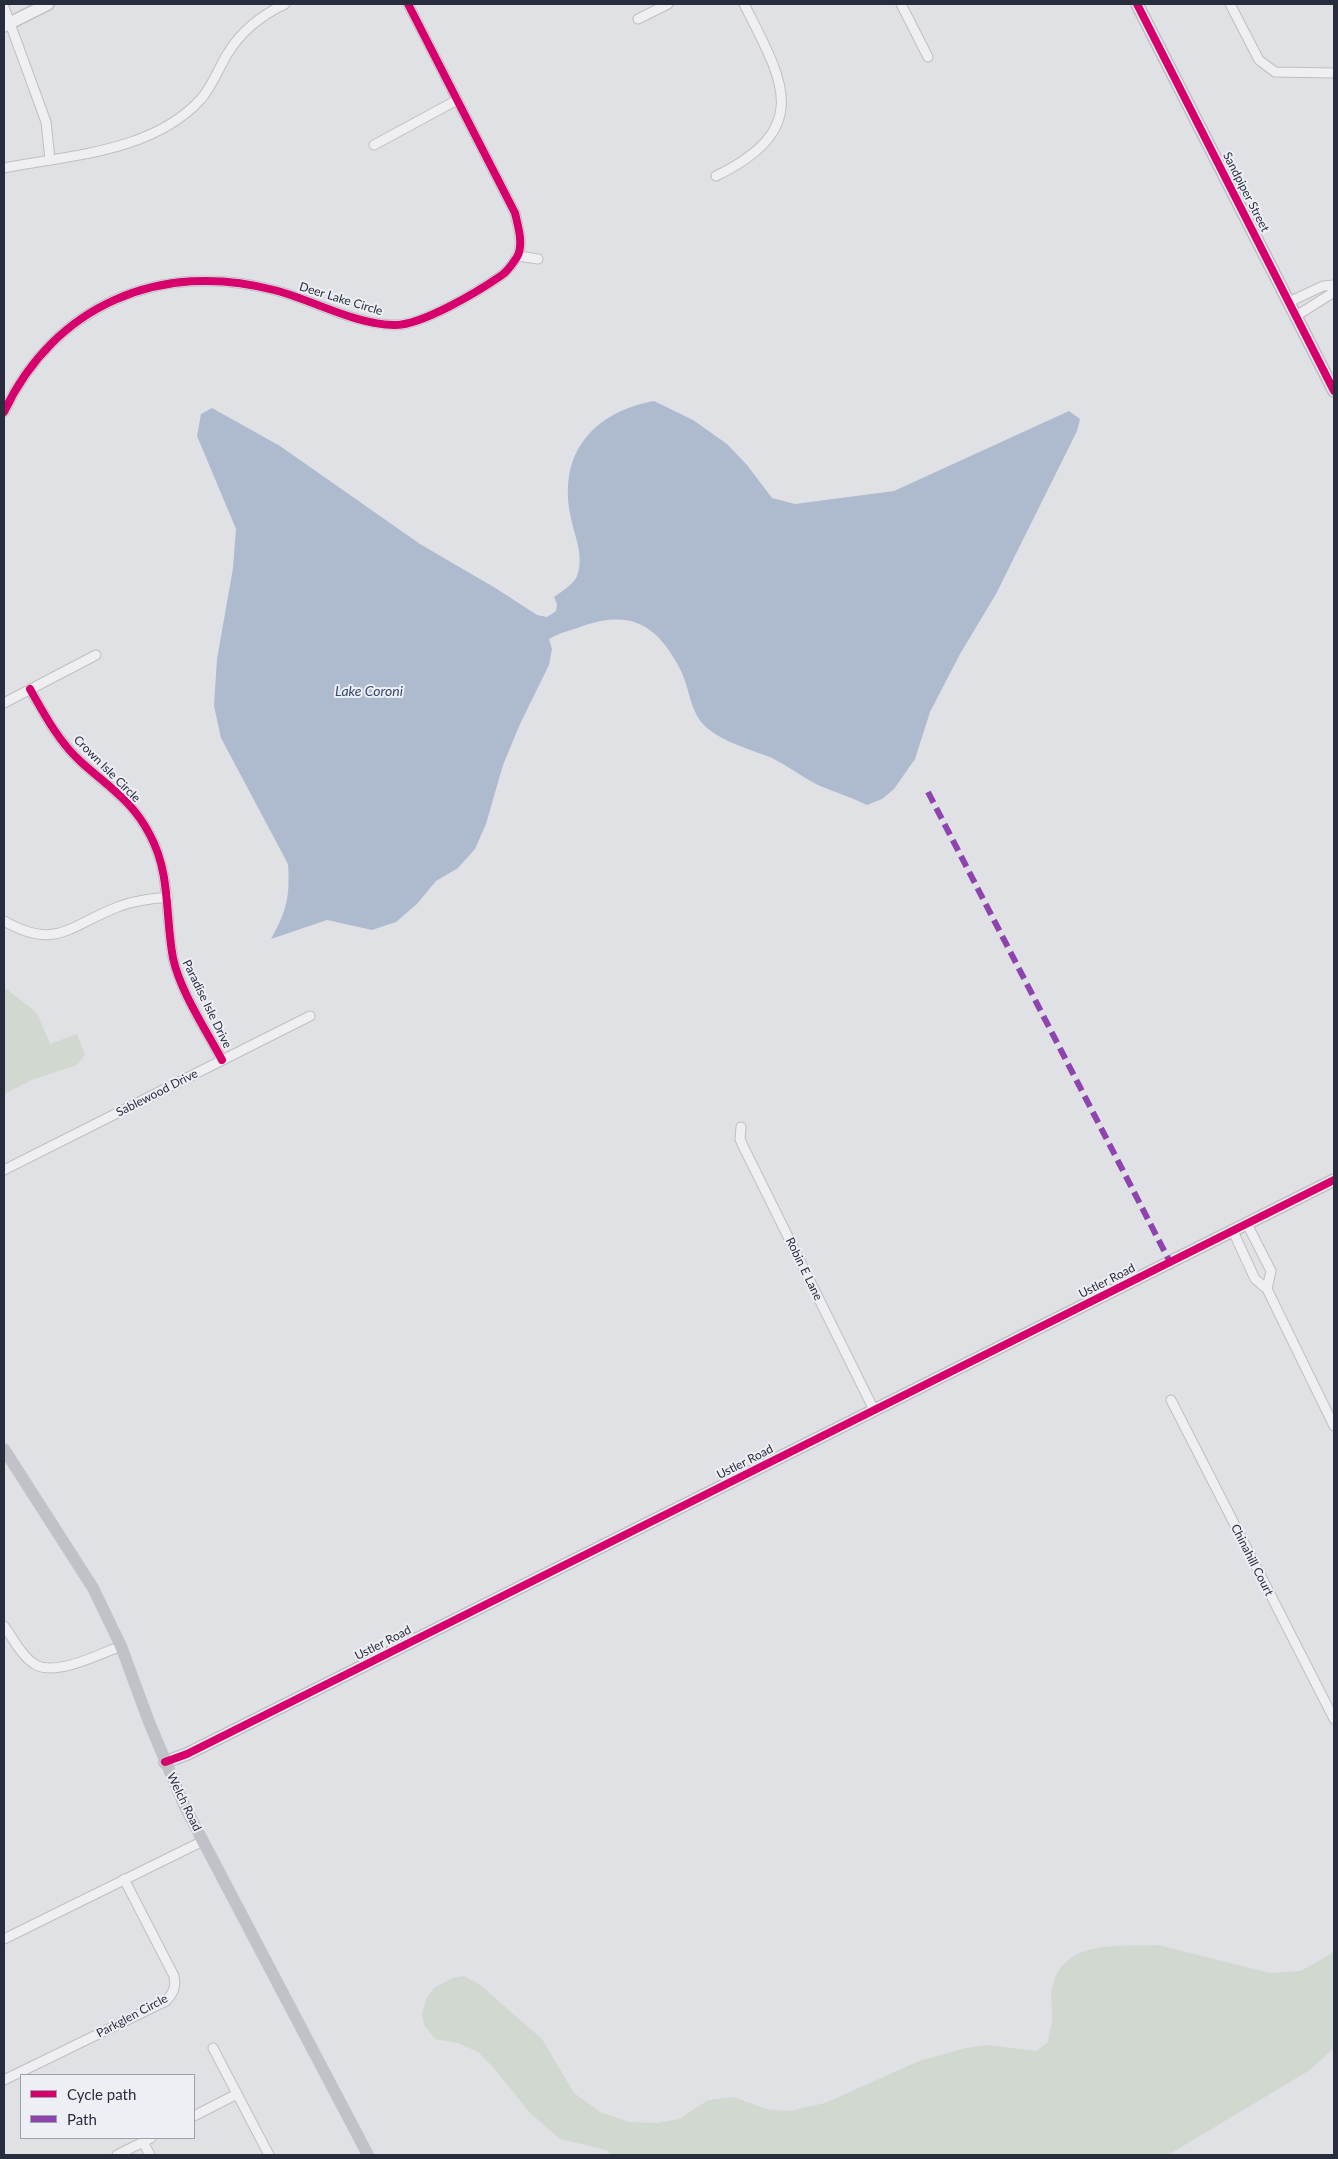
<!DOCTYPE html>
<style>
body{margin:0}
#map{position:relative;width:1338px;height:2159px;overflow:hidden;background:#e0e1e5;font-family:Lato,sans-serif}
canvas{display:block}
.frame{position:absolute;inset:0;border:5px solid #272d3d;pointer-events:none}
.legend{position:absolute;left:20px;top:2074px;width:175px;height:65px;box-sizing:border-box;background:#edeff5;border:1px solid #9ea1ab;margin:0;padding:6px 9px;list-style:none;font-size:15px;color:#272d3d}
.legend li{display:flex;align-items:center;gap:10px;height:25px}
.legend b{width:25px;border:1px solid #9ea1ab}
</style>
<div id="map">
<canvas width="1338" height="2159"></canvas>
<div class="frame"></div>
<ul class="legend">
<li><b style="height:6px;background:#d6006c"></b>Cycle path</li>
<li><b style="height:6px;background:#8e44ad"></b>Path</li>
</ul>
</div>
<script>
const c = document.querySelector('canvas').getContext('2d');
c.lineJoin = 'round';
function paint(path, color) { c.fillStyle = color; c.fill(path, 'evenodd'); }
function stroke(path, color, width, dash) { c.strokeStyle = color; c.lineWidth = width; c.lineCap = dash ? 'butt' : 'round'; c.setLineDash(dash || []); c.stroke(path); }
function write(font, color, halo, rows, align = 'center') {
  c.font = font + ' Lato,sans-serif'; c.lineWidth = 4; c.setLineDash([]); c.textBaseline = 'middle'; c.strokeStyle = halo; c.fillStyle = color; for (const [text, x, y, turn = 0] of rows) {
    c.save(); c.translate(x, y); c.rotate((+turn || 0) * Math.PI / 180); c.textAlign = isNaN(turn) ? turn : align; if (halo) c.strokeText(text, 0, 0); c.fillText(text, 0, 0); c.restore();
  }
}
paint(new Path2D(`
 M4 987 37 1013 50 1044 77 1034 85 1055 77 1065 34 1079 4 1094Z
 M1158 1945 1270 1973 1301 1971 1334 1952V2048L1310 2070 1168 2155H611L606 2150 560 2139 530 2113 493 2067 478 2052 458 2043 435 2039 424 2025 422 2013 427 1997 435 1987 453 1978 464 1976 479 1984 542 2039 574 2093 602 2113 630 2122 657 2123 679 2119 708 2100 734 2097 766 2109 789 2111 825 2103 919 2061 966 2048 987 2045 1036 2051 1048 2042C1049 2035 1051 2027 1052 2020 1053 2012 1051 2004 1051 1996 1056 1938 1116 1947 1158 1945Z`), '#d0d8d0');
paint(new Path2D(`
 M654 401 693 420 727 444 747 465 772 498 795 504 894 491 1069 411 1080 419 1077 431 996 594 960 654 930 712 915 759 894 789 882 799 867 805C851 797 834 792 818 785 802 777 788 766 772 758 750 749 725 743 707 728 689 713 690 686 679 667 655 622 628 610 580 627 569 631 559 633 549 639L552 649 549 665 520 724 503 765 486 824 475 849 458 868 436 881 417 904 396 922 372 930 327 920 271 939C287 910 290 897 288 864L221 738 214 706 217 659 233 568 236 529 197 436 201 414 212 408 280 446 420 544 497 589 537 615 547 617 556 611 557 604 554 597C562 591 576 583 578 573 584 553 573 533 570 513 559 452 594 412 654 401Z`), '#aebbcf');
const minor = new Path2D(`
 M901 4 928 57
 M1230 4 1259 60 1275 72 1334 73
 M4 7 46 122 50 159
 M638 19 668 4
 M374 145 457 100
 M4 168C70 155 153 152 201 99 213 85 219 67 228 53 242 30 262 15 285 4
 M716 176C814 128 783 81 744 4
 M518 256 538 259
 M1289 302 1323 286 1334 285
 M1296 316 1334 292
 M4 412C54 305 161 260 274 290 313 300 353 324 394 325 421 326 479 291 502 275 508 271 513 263 517 257 524 245 518 226 515 213L408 4
 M30 689C44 714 59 742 80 761 107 786 132 800 150 835 171 874 165 916 173 958 180 991 206 1030 222 1060
 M4 703 96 655
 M4 921C55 950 68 927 115 908 132 901 149 899 168 897
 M741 1127 740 1139 743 1146 874 1410
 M4 1170 310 1016
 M1247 1224 1271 1271 1267 1289
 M1233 1231 1255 1279 1267 1289 1334 1426
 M1171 1400 1334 1719
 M4 1626C13 1638 22 1657 36 1665 57 1676 100 1654 121 1646
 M4 1939 203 1841
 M213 2048 269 2155
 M4 2080 166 2001C174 1992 176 1987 174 1976L124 1879
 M194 2116 237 2094
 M143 2142 150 2155
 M117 2155 151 2138`);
const tertiary = new Path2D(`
 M1137 4 1334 391
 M4 26 48 4
 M165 1762 187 1754 1334 1180`);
stroke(minor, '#bebfc3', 11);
stroke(tertiary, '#bebfc3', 14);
stroke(minor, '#efeff1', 9);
stroke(tertiary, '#efeff1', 11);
stroke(new Path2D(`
 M4 1449 93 1588 121 1646 149 1722 184 1805 368 2155`), '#c1c2c7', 12);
stroke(new Path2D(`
 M928 792 1170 1262`), '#8e44ad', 6, [12, 6]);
stroke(new Path2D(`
 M1137 4 1334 391
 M4 412C54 305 161 260 274 290 313 300 353 324 394 325 421 326 479 291 502 275 508 271 513 263 517 257 524 245 518 226 515 213L408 4
 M30 689C44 714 59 742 80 761 107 786 132 800 150 835 171 874 165 916 173 958 180 991 206 1030 222 1060
 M165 1762 187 1754 1334 1180`), '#d6006c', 8);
write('12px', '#272d3d', '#edeff5', [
 ["Sandpiper Street",1246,192,63],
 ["Deer Lake Circle",341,299,17],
 ["Crown Isle Circle",107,769,45],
 ["Paradise Isle Drive",207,1004,64],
 ["Sablewood Drive",157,1093,-27],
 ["Robin E Lane",804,1269,64],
 ["Ustler Road",1107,1281,-27],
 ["Ustler Road",745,1462,-27],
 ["Chinahill Court",1252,1560,63],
 ["Ustler Road",383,1643,-27],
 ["Welch Road",184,1802,64],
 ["Parkglen Circle",132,2016,-28]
]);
write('italic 14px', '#33486f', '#edeff5', [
 ["Lake Coroni",369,691]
]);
</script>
